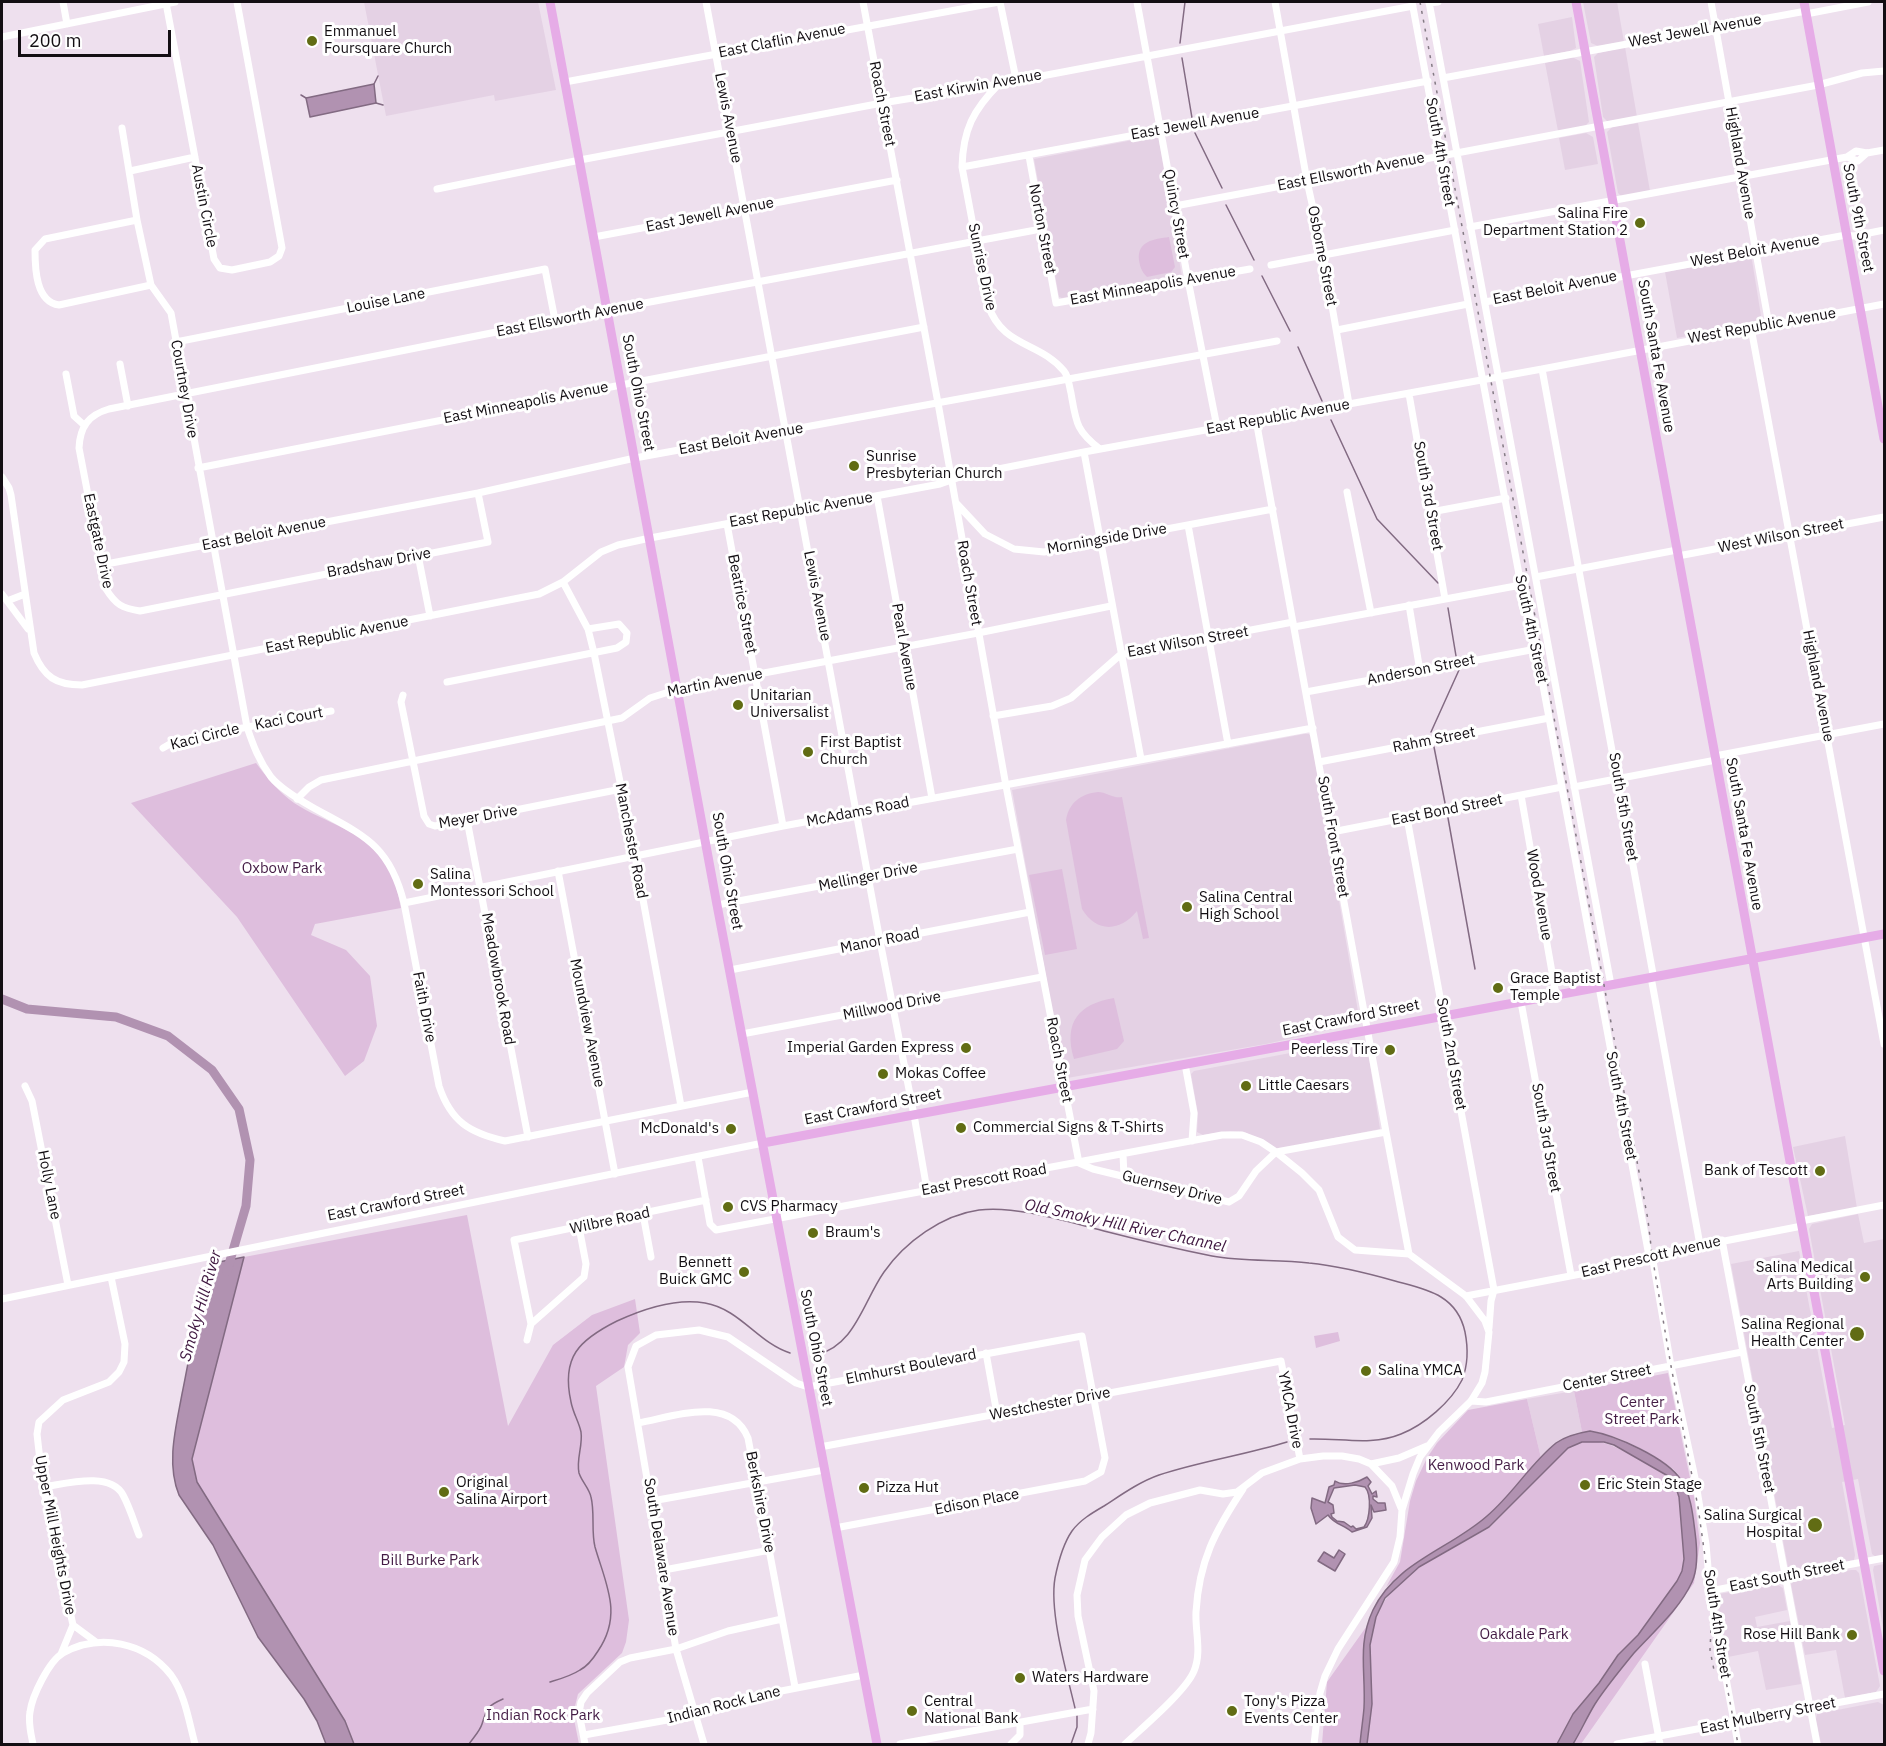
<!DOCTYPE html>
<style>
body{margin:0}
#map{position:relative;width:1886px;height:1746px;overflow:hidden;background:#eee0ee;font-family:"IBM Plex Sans",sans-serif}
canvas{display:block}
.frame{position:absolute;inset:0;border:3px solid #130e13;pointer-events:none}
.scale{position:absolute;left:18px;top:30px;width:153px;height:27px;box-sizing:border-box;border:3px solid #130e13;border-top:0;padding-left:8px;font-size:18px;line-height:21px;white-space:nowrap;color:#130e13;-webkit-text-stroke:4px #fff;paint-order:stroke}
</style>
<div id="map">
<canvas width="1886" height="1746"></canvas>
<div class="frame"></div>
<div class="scale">200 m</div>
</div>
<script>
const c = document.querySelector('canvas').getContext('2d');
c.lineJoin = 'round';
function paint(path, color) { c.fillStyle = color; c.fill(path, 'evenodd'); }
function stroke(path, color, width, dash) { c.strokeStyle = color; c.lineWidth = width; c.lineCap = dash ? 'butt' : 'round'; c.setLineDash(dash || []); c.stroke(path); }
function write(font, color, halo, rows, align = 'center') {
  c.font = font + ' "IBM Plex Sans",sans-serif'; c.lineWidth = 6; c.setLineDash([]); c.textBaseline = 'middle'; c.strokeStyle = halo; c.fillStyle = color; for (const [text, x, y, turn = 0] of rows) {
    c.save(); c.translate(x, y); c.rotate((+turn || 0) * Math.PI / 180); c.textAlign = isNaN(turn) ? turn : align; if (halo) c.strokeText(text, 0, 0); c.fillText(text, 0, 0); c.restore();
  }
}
paint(new Path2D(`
 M364 2H538L556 90 495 101 494 95 386 116Z
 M1583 2H1617L1624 42 1598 46 1591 43Z
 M1572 17 1576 48 1570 51 1544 56 1538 24Z
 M1625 47 1637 117 1608 122 1603 117 1594 57 1598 53Z
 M1572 57 1580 61 1589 122 1585 126 1558 131 1545 63Z
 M1638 123 1650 191 1621 196 1618 193 1607 132 1612 127Z
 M1586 133 1593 137 1598 164 1565 170 1559 138Z
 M1154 136 1158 137 1159 140 1182 277 1062 298 1059 297 1034 159Z
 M1749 257 1752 260 1762 322 1677 338 1665 272Z
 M1304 734H1309L1311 737 1360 1023 1266 1044 1067 1078 1064 1075 1012 790Z
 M1360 1040 1365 1041 1367 1045 1380 1129 1278 1149 1274 1148 1245 1132 1230 1131 1203 1135 1197 1132 1198 1114 1191 1074 1194 1071Z
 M1845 1136 1857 1208 1808 1216 1793 1147Z
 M1858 1214 1864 1243 1884 1239V1555L1876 1557 1872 1554 1858 1479 1842 1482 1855 1555 1854 1560 1793 1571 1788 1567 1731 1264 1799 1251 1832 1428 1845 1425 1809 1229 1812 1224Z
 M1574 1391 1582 1432 1574 1434 1557 1443 1541 1458 1527 1399Z
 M1884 1564V1634L1873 1570 1874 1566Z
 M1851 1570H1856L1859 1573 1880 1686 1876 1692 1845 1698 1836 1650 1805 1655 1791 1584 1795 1580Z
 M1776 1584 1783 1588 1787 1610 1755 1617 1757 1627 1790 1621 1801 1684 1766 1690 1758 1651 1728 1657 1716 1597 1719 1594Z
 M1878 1702 1884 1705V1744H1821L1816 1719 1817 1714Z`), '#e4d1e4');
paint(new Path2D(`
 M1169 237 1175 267 1171 272 1147 277C1142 272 1140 267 1139 260 1137 241 1154 239 1169 237Z
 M256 763C267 778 279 792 294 803 324 823 367 831 387 864 395 878 398 893 401 908L315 924 311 935 346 950 370 976 377 1026 364 1061 345 1076 237 917 131 803Z
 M1098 792C1106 792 1114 799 1122 797L1149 938 1143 939 1137 911C1121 931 1097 934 1082 909L1066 820C1069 803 1080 794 1098 792Z
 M1062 869 1077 949 1045 955 1029 875Z
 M1114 998 1124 1041 1117 1049 1074 1059C1063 1022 1079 1004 1114 998Z
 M467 1215 508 1426 553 1345 592 1315 635 1299 640 1333 628 1345 624 1367 596 1386 629 1620 626 1642 622 1653 578 1694 573 1714 579 1744H354L345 1721 197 1482 192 1459 244 1257Z
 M1338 1332 1340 1341 1316 1348 1314 1336Z
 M1668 1373 1694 1497 1700 1543 1694 1583 1581 1744H1322L1327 1682 1391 1592 1419 1567 1489 1528 1568 1448C1594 1432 1618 1448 1642 1461 1650 1466 1659 1470 1666 1475 1675 1481 1676 1487 1688 1493 1684 1484 1680 1475 1673 1469 1654 1454 1606 1427 1582 1432L1574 1391Z
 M1527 1399 1541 1458C1524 1477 1507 1499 1488 1516 1456 1543 1416 1558 1386 1587L1400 1562 1410 1501 1416 1481 1427 1458 1437 1443 1468 1410Z`), '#debedd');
const water = new Path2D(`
 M374 84 376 103 310 117 306 98Z
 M244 1257 192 1459 197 1482 345 1721 354 1744H326L317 1721 304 1699 258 1637 213 1545 179 1495C166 1463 176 1427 182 1394 191 1350 197 1306 214 1263Z
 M1590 1431C1615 1435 1667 1458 1681 1480 1691 1494 1693 1516 1695 1532 1697 1547 1698 1569 1692 1582 1679 1610 1654 1631 1634 1653 1621 1669 1606 1687 1595 1704 1587 1717 1581 1731 1573 1744H1557L1573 1714 1599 1683 1618 1655 1638 1635 1677 1581 1682 1571 1684 1559 1679 1497 1675 1485 1668 1476 1614 1445 1604 1442H1582L1568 1448 1489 1527 1419 1567 1385 1598 1376 1617 1370 1645 1372 1704 1367 1744H1360C1361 1732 1363 1720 1364 1708 1366 1673 1357 1644 1373 1610 1396 1562 1450 1549 1487 1516 1513 1494 1530 1464 1556 1443 1566 1436 1578 1433 1590 1431Z
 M1367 1477 1371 1482 1368 1486 1372 1494 1376 1491 1377 1497 1373 1496V1499L1378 1503H1385L1386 1510 1374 1512 1371 1505 1372 1518 1367 1527 1352 1532C1344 1525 1334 1524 1328 1515L1316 1524 1311 1508 1312 1498 1325 1503 1329 1487 1334 1485 1335 1481C1344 1487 1359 1482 1367 1477ZM1355 1485 1365 1487C1372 1495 1370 1519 1364 1527L1356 1529 1353 1526 1351 1527 1344 1522 1337 1521 1332 1517 1331 1514 1334 1513 1333 1505 1328 1502 1334 1488Z
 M1339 1550 1345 1554 1335 1571 1318 1561 1324 1552 1334 1558Z`);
paint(water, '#b192b1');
stroke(water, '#826a82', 1.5);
stroke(new Path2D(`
 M1180 43 1185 2
 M1182 58 1192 118
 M374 84 378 76
 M301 95 306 98
 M376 103 383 105
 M1195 133 1222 188
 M1226 205 1254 260
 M1262 276 1290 331
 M1298 347 1322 401
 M1331 420 1377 519 1438 583
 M1448 608 1456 656
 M1431 732 1459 670
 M1434 747 1445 803
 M1448 818 1475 969
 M816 1355C855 1346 863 1302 884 1272 905 1242 942 1215 979 1210 1017 1205 1071 1223 1108 1232 1143 1241 1177 1249 1212 1256 1244 1262 1278 1259 1309 1263 1339 1266 1367 1273 1395 1281 1409 1285 1428 1289 1441 1297 1454 1305 1462 1318 1465 1332 1468 1347 1468 1365 1462 1380 1451 1402 1424 1425 1401 1434 1372 1446 1341 1438 1310 1439
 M550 1682C560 1679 571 1676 580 1670 588 1666 593 1659 598 1651 623 1614 606 1585 595 1547 591 1531 595 1513 591 1497 589 1488 582 1482 579 1473 576 1459 583 1446 581 1432 579 1422 573 1413 571 1402 561 1357 579 1340 617 1321 643 1309 677 1298 705 1303 740 1309 758 1343 790 1353
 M1075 1708C1067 1674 1049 1612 1055 1578 1058 1563 1063 1544 1072 1531 1080 1520 1092 1513 1104 1506 1121 1495 1139 1482 1159 1475 1201 1461 1245 1455 1287 1442
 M469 1744C473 1738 480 1731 482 1724 487 1708 487 1706 503 1699
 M1071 1744 1077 1727V1716`), '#826a82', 1.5);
stroke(new Path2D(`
 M2 999 27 1009 116 1017 168 1036 212 1070 239 1109 250 1160 246 1206 227 1271`), '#b192b1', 9);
stroke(new Path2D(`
 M63 2 67 24
 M706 2 880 941 914 1115 927 1190
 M863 2 938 403 1006 786 1079 1163 1093 1169 1229 1202 1239 1196 1256 1171 1276 1152 1386 1132
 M1000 2 1016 79
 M1137 2 1188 280 1217 427
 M1275 2 1307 181 1323 254 1349 404
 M1412 2 1521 585 1526 594 1649 1256
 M1429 2 1611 985
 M1711 2 1769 325
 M166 3 214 259 220 268 232 270 270 262 279 256 282 248 237 2
 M1429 3 1438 2
 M1806 14 1868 2
 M2 37 175 2
 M1443 78 1806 11
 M565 82 999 2
 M999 84C973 110 963 130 962 167L988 305C1003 348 1039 341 1064 371 1069 377 1069 386 1071 393 1076 422 1076 431 1100 449
 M122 128 137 220 151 285 171 313 247 727C253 745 259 761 271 777 281 789 298 799 312 807 362 835 389 843 404 903L439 1086C451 1122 470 1133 505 1141L753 1092
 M1029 156 1056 303 1250 269
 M1847 157 1858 161 1867 153
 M962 167 1428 81
 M130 171 195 157
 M437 189 580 160 882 103 999 84 1413 6
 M1175 206 1818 85 1862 73 1884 71
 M137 220 45 239 35 250C35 269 36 302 59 305L151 285
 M1470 227 1847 157 1856 151 1867 153 1884 150
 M594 237 897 180
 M1271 265 1455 230
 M1485 302 1846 235 1854 236 1884 230
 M1751 328 1884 1044
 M1337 330 1468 304
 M176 342 545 269 555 320
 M120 364 128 406
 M1542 369 1653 974 1651 977 1700 1245
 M66 374 74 416 84 425
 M1409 394 1445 599
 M1256 420 1386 1132 1409 1254
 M1084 452 1141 759
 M198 468 621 385 924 327
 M2 477 9 488 11 495 34 653C44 677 56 685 82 685L539 594 563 582 601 552 618 545 650 538 940 484 963 476 1084 452 1542 369 1884 304
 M1347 492 1371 613
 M478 493 488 542 140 611C122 608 116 605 106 589L79 448C80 427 88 415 109 409L607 310 1041 229
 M877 496 932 798
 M957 504 985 534 1014 549 1044 552 1273 509
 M1431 512 1506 498
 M727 524 783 826
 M1188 525 1228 744
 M418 555 430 616
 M1678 556 1884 517
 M101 565 478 493 635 458 1277 341
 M1536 577 1677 550
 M563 582 588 629 594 653 635 856 681 1106
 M2 594 28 629
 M7 601 25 594
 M1409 605 1420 671
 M1294 627 1521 585
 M447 682 617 648 626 642 627 633 619 624 588 629
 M1306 692 1536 649
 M403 695 401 702 424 816 429 824 435 826 621 789
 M993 716 1052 706 1071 698 1120 655 1293 622
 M163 748 175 741 331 711
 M1715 756 1884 724
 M1319 762 1549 718
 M1574 787 1716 760
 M1521 795 1556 995
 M297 799 309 787 321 780 622 718 650 698 678 689 978 633 1111 606
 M1407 818 1494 1290 1491 1301 1489 1328
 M467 820 528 1137
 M1332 832 1562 787
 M558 871 615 1174
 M404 903 783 826 1313 728
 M717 905 1018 849
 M730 970 1030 912
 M1521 1002 1571 1275
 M742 1034 1042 977
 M1185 1064 1194 1113 1192 1141
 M25 1086 32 1101 68 1285
 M1123 1154 1124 1177
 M698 1157 710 1224 716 1230 1222 1135H1242L1261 1142 1276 1152 1302 1173 1319 1190 1338 1237 1355 1250 1409 1254 1466 1296 1485 1321 1489 1332 1485 1372 1482 1383 1471 1401 1439 1432 1420 1457 1413 1474 1402 1510 1400 1537 1394 1562 1338 1649 1325 1676 1320 1693 1314 1744
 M643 1214 651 1257
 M1801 1221 1884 1205
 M1722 1240 1817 1744
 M1652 1255 1671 1366 1695 1478 1706 1544 1710 1591 1738 1744
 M1466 1296 1643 1262 1652 1255 1802 1226
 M2 1299 763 1143
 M531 1324 584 1277 586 1264 579 1227
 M527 1340 531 1324 514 1240 706 1200
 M986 1353 997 1414
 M1471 1401 1486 1402 1742 1352
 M638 1423C673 1417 730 1394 748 1438L795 1687
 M820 1447 1281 1361 1300 1459
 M1371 1464 1392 1486 1401 1508
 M43 1487C65 1484 110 1471 123 1495 130 1508 134 1522 139 1535
 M652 1501 824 1470
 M664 1570 770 1550
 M1710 1591 1884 1558
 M73 1625 43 1487 37 1434 39 1422 63 1400 109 1382 119 1372 124 1362 125 1344 111 1277
 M61 1654 73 1625 96 1642
 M1645 1664 1660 1744
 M584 1735 695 1715 745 1698 864 1675
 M33 1744C31 1734 28 1723 30 1712 32 1696 49 1661 63 1653 100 1633 145 1642 171 1675 185 1694 189 1722 195 1744
 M585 1744 579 1713 581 1702 587 1693 620 1662 630 1658 676 1649 728 1631 782 1619
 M704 1744 676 1649 628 1367 636 1346 656 1335 699 1330 728 1337 796 1383 808 1387 1082 1336 1105 1458 1101 1472 1085 1481 835 1528
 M900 1744 1093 1709
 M1011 1744 1020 1735V1723
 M1088 1744 1091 1733 1094 1691 1078 1616 1077 1595 1085 1560 1102 1537 1126 1515 1150 1503 1200 1490 1223 1494 1237 1492 1262 1473 1300 1459 1323 1456H1342L1359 1459 1371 1464 1399 1458 1427 1446
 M1125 1744C1142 1728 1186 1691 1194 1671 1202 1652 1195 1632 1196 1612 1199 1561 1215 1531 1243 1489
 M1617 1744 1884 1694`), '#fff', 7);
stroke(new Path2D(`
 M550 2 717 905 877 1744
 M1576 2 1884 1671
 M1804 2 1884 439
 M763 1143 1884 934`), '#e6ace7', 9);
stroke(new Path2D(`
 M1420 2 1648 1220 1652 1255 1671 1366 1698 1507 1713 1613 1738 1744
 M1711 1630 1710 1650 1714 1670`), '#847a84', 1.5, [3, 6]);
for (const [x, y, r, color] of [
 [312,41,6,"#616c14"],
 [1640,223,6,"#616c14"],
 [854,466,6,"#616c14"],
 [738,705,6,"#616c14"],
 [808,752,6,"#616c14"],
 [418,884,6,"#616c14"],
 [1187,907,6,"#616c14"],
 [1498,988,6,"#616c14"],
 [966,1048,6,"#616c14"],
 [1390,1050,6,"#616c14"],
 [883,1074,6,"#616c14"],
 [1246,1086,6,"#616c14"],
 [961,1128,6,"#616c14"],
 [731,1129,6,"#616c14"],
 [1820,1171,6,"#616c14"],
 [728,1207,6,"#616c14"],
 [813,1233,6,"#616c14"],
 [744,1272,6,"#616c14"],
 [1865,1277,6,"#616c14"],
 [1857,1334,8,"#616c14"],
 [1366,1371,6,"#616c14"],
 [1585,1485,6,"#616c14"],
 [864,1488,6,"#616c14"],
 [444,1492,6,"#616c14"],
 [1815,1525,8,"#616c14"],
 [1852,1635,6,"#616c14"],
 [1020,1678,6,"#616c14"],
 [912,1711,6,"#616c14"],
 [1232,1711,6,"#616c14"]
]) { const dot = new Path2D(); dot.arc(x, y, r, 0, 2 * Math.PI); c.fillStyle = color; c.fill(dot); stroke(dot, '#fff', 2); }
write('15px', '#130e13', '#fff', [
 ["West Jewell Avenue",1695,31,-10],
 ["East Claflin Avenue",782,41,-11],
 ["East Kirwin Avenue",978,86,-10],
 ["Roach Street",882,104,79],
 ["Lewis Avenue",728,118,79],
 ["East Jewell Avenue",1195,124,-10],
 ["South 4th Street",1440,152,80],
 ["Highland Avenue",1740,163,80],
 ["East Ellsworth Avenue",1351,172,-11],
 ["Austin Circle",204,206,79],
 ["Quincy Street",1176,214,80],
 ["East Jewell Avenue",710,215,-11],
 ["South 9th Street",1858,218,79],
 ["Norton Street",1042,229,79],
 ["West Beloit Avenue",1755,251,-10],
 ["Osborne Street",1322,256,79],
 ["Sunrise Drive",982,267,78],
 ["East Minneapolis Avenue",1153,286,-10],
 ["East Beloit Avenue",1555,288,-11],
 ["Louise Lane",386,301,-11],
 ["East Ellsworth Avenue",570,318,-11],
 ["West Republic Avenue",1762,326,-10],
 ["South Santa Fe Avenue",1656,356,80],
 ["Courtney Drive",184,389,80],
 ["South Ohio Street",638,393,79],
 ["East Minneapolis Avenue",526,403,-11],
 ["East Republic Avenue",1278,417,-10],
 ["East Beloit Avenue",741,439,-10],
 ["South 3rd Street",1428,496,80],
 ["East Republic Avenue",801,510,-10],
 ["East Beloit Avenue",264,534,-11],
 ["West Wilson Street",1781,536,-11],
 ["Morningside Drive",1107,539,-10],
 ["Eastgate Drive",98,541,78],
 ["Bradshaw Drive",379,563,-11],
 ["Roach Street",969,583,80],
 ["Lewis Avenue",817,596,79],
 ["Beatrice Street",742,604,79],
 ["South 4th Street",1531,629,78],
 ["East Republic Avenue",337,635,-11],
 ["East Wilson Street",1188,642,-10],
 ["Pearl Avenue",904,647,80],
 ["Anderson Street",1421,670,-11],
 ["Martin Avenue",715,683,-11],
 ["Highland Avenue",1818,686,79],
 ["Kaci Court",289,719,-11],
 ["Kaci Circle",205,737,-14],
 ["Rahm Street",1434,740,-11],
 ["South 5th Street",1623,807,80],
 ["East Bond Street",1447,810,-11],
 ["McAdams Road",858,812,-11],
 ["Meyer Drive",478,817,-10],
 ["South Santa Fe Avenue",1744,834,80],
 ["South Front Street",1333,837,80],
 ["Manchester Road",631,841,79],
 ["South Ohio Street",727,871,80],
 ["Mellinger Drive",868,877,-11],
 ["Wood Avenue",1539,895,80],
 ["Manor Road",880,941,-11],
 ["Meadowbrook Road",498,979,80],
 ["Millwood Drive",892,1006,-11],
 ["Faith Drive",424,1007,79],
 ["East Crawford Street",1351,1018,-11],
 ["Moundview Avenue",587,1023,79],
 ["South 2nd Street",1451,1054,80],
 ["Roach Street",1059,1060,79],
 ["South 4th Street",1621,1106,79],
 ["East Crawford Street",873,1107,-11],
 ["South 3rd Street",1546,1138,80],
 ["East Prescott Road",984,1180,-10],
 ["Holly Lane",49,1185,79],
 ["Guernsey Drive",1172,1188,14],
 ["East Crawford Street",396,1203,-11],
 ["Wilbre Road",610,1221,-12],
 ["East Prescott Avenue",1651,1257,-13],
 ["South Ohio Street",816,1348,79],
 ["Elmhurst Boulevard",911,1367,-11],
 ["Center Street",1607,1378,-11],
 ["Westchester Drive",1050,1404,-11],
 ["YMCA Drive",1290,1410,79],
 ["South 5th Street",1759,1439,79],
 ["Berkshire Drive",760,1502,79],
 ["Edison Place",977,1502,-11],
 ["Upper Mill Heights Drive",55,1535,79],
 ["South Delaware Avenue",661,1557,81],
 ["East South Street",1787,1576,-11],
 ["South 4th Street",1717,1624,81],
 ["Indian Rock Lane",724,1705,-14],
 ["East Mulberry Street",1768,1716,-11]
]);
write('15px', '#130e13', '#fff', [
 ["Emmanuel",324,32],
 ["Foursquare Church",324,49],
 ["Salina Fire",1628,214,"right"],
 ["Department Station 2",1628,231,"right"],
 ["Sunrise",866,457],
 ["Presbyterian Church",866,474],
 ["Unitarian",750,696],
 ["Universalist",750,713],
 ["First Baptist",820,743],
 ["Church",820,760],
 ["Salina",430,875],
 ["Montessori School",430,892],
 ["Salina Central",1199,898],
 ["High School",1199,915],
 ["Grace Baptist",1510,979],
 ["Temple",1510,996],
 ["Imperial Garden Express",954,1048,"right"],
 ["Peerless Tire",1378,1050,"right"],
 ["Mokas Coffee",895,1074],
 ["Little Caesars",1258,1086],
 ["Commercial Signs & T-Shirts",973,1128],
 ["McDonald's",719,1129,"right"],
 ["Bank of Tescott",1808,1171,"right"],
 ["CVS Pharmacy",740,1207],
 ["Braum's",825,1233],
 ["Bennett",732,1263,"right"],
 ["Buick GMC",732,1280,"right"],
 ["Salina Medical",1853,1268,"right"],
 ["Arts Building",1853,1285,"right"],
 ["Salina Regional",1844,1325,"right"],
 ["Health Center",1844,1342,"right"],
 ["Salina YMCA",1378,1371],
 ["Original",456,1483],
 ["Salina Airport",456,1500],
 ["Eric Stein Stage",1597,1485],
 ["Pizza Hut",876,1488],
 ["Salina Surgical",1802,1516,"right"],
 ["Hospital",1802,1533,"right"],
 ["Rose Hill Bank",1840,1635,"right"],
 ["Waters Hardware",1032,1678],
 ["Central",924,1702],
 ["National Bank",924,1719],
 ["Tony's Pizza",1244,1702],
 ["Events Center",1244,1719]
], 'left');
write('15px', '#431b44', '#fff', [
 ["Oxbow Park",282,869],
 ["Center",1642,1403],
 ["Street Park",1642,1420],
 ["Kenwood Park",1476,1466],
 ["Bill Burke Park",430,1561],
 ["Oakdale Park",1524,1635],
 ["Indian Rock Park",543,1716]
]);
write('italic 16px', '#3e163f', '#fff', [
 ["Old Smoky Hill River Channel",1125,1226,12],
 ["Smoky Hill River",201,1306,-74]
]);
</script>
